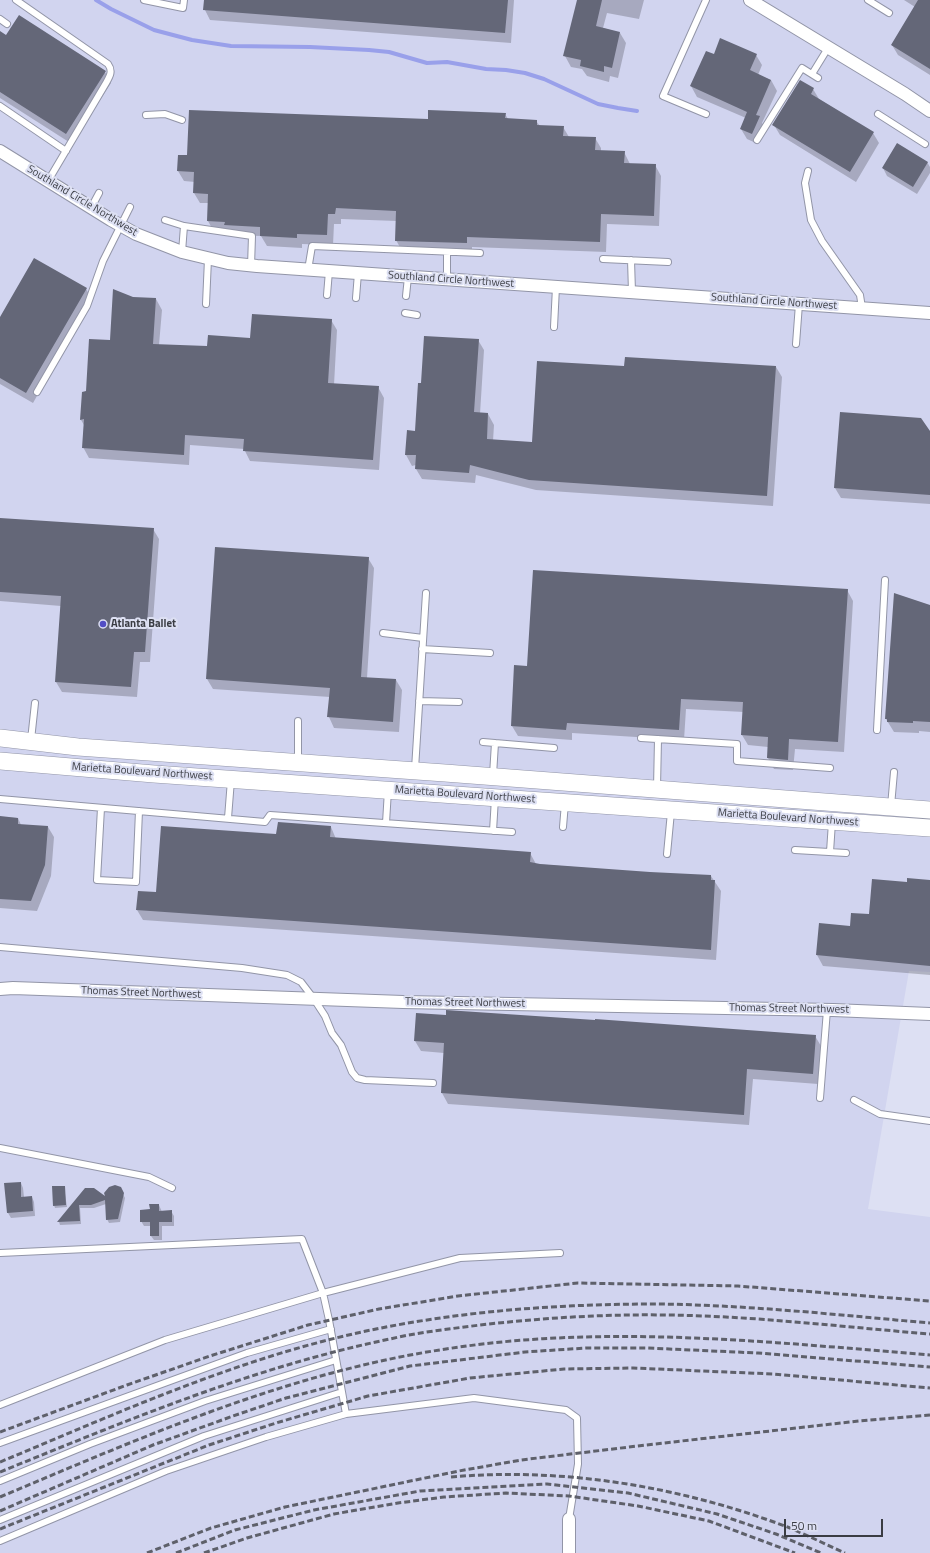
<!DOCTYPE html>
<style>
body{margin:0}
#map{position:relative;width:930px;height:1553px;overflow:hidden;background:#dde0f3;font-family:"Titillium Web",sans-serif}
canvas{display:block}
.scale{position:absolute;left:784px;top:1519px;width:99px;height:18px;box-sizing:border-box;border:2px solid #3a3c43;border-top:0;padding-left:5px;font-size:12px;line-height:14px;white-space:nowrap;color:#3a3c43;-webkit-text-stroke:3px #dde0f3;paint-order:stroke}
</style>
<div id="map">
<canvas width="930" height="1553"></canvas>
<div class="scale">50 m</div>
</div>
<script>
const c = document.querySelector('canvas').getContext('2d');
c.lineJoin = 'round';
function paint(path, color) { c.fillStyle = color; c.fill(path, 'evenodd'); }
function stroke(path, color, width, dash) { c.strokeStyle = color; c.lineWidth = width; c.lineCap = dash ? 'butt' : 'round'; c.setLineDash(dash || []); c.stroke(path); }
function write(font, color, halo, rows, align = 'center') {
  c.font = font + ' "Titillium Web",sans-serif'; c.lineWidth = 4; c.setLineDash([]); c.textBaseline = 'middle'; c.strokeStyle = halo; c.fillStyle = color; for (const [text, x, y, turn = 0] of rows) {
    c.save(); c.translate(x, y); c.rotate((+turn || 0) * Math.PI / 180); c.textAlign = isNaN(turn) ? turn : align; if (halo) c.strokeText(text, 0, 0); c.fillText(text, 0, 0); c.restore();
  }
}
paint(new Path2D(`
 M0 0H930V972L909 971 868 1209 930 1217V1553H0Z`), '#d1d4ef');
paint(new Path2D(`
 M205 0H514L511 43 210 20 205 10Z
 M578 0H644L639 19 607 13 603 28 620 33 626 43 618 78 610 76 609 82 587 76 582 69 571 67 565 56Z
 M904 0H930V75L898 55 892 45 915 7Z
 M19 17 105 72 111 83 72 144 0 98V32L7 36Z
 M714 55H756L762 65 758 75 771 80 777 91 762 123 765 128 758 144 747 139 741 129 746 118 697 97 691 86Z
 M813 89 819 99 873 133 879 143 856 182 780 135 774 125Z
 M505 114 508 119 536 121 540 126 563 127 569 137 595 138 601 148V151L624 152 630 164 655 165 661 176 659 226 607 224 606 252 472 247V253L402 251 396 240 397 221 341 219V224H334L333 245 302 244V248L267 246 261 236 231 235 214 232 208 221 209 203H200L194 193 195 182 184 181 178 171 188 156 429 120Z
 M927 162 930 167V173L917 194 887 176 883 168Z
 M86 289 92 299 33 403 0 384V319Z
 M133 298 156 299 162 310 159 345 208 347 251 339 331 320 337 330 334 385 378 387 384 398 379 470 250 461 244 449 190 445 189 465 89 458 83 447 84 425 81 420 87 392Z
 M478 340 484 350 480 414H488L494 425 493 441 533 443 776 367 782 377 773 506 536 490 476 475 475 483 422 479 416 469V465L412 466 406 455 408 431 416 432 422 384Z
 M930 433V504L841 498 835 488Z
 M0 519 153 529 159 539 150 662H140L137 697 62 692 56 682 61 606 0 601Z
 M368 558 374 568 367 678 396 680 402 690 399 732 334 728 329 717 330 697 213 689 207 679Z
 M847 590 853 601 844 752 795 749 793 770 774 769 768 758V747L748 745 742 735 744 712 686 709 684 740 572 733V740L518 736 512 726 528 667Z
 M930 606V732L919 731V733L894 732 886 719Z
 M0 817 18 818 21 825 48 827 54 837 51 876 37 911 0 908Z
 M331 827 336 839 530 853 536 864 650 873 711 876 721 891 716 960 143 920 137 910 157 893 277 835Z
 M930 881V975L823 966 817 955 820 924 850 927 870 915 908 883Z
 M815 1036 821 1046 818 1084 753 1079 749 1125 448 1104 442 1093 444 1053 421 1051 415 1041Z
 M21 1183 23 1188 24 1197H32L34 1202 35 1216 11 1218 8 1213 6 1184Z
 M64 1187 67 1207 55 1208 54 1205Z
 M120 1188 125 1198 120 1222 109 1223 107 1219 106 1204 94 1208H80L81 1224 60 1225 59 1222 86 1189 106 1198Z
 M159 1205 162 1212 171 1211 174 1216V1226H162V1240H154L151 1236V1226H144L141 1221 151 1210Z`), '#0003');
stroke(new Path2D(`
 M96 0 111 9 154 30 192 40 231 46 310 47 369 50 389 52 427 63 447 62 486 69 506 70 525 73 544 79 598 104 618 108 637 111`), '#99a0ea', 4);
paint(new Path2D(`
 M204 0H508L505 33 203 10Z
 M577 0H602L596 26 620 32 612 68 604 66V72L580 66 581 60 563 56Z
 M918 0H930V69L891 45Z
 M19 15 106 71 66 134 0 92V31L6 35Z
 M720 38 757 54 750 70 771 80 756 115 760 116 752 134 740 129 747 112 690 86 706 51 714 54Z
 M800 80 814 88 811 94 874 132 850 172 772 125Z
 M189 110 428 119V110L506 113 505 118 537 120V125L564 126 563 136 596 137 595 150 625 151 624 163 656 164 654 216 601 214 600 242 467 237V243L395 241 396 211 336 208 335 214H328L327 235 297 234V238L260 236V227L224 225 225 222 207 221 208 194 193 193 194 172 177 171 178 155H187Z
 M897 143 928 162 913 187 882 168Z
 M34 258 87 288 26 393 0 378V317Z
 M113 289 133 297 156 298 153 344 207 346 208 335 250 338 252 314 332 319 328 383 379 386 373 460 243 451 244 439 185 435 184 455 82 448 84 419 80 420 82 392 86 391 89 339 110 340Z
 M424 336 479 339 474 412 488 413 487 439 532 442 537 361 624 366 625 357 776 366 767 496 529 480 470 465 469 473 415 469 416 455H405L407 430 415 431 418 383H421Z
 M840 412 921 418 930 431V495L834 488Z
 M0 518 154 528 145 652H134L131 687 55 682 61 596 0 592Z
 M215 547 369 557 361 677 396 679 393 722 327 717 330 688 206 679Z
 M533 570 848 589 838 742 789 739 788 760 767 758 768 737 741 735 743 702 681 699 679 730 567 723 566 730 511 726 514 665 527 666Z
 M894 593 930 605V722L913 721V723L887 722V719H885Z
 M0 816 18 818V824L48 826 45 865 31 901 0 899Z
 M278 822 331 826 330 837 531 852 530 862 540 864 650 872 711 875V880H715L711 950 136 910 138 891 156 892 161 826 276 834Z
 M907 878 930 880V966L816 955 819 923 850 926 851 913 869 914 872 879 907 882Z
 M446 1010 595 1020V1019L816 1035 813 1074 747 1069 744 1115 441 1093 444 1043 414 1041 416 1013 446 1015Z
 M21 1182V1197L32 1196 33 1211 7 1213 4 1183Z
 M115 1185 121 1187 124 1193 118 1219 106 1220 105 1200 91 1205H79L80 1221 57 1222 85 1188H94L105 1196 104 1193 109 1187Z
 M52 1186H65L66 1205 53 1206Z
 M149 1204H159V1211L172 1210V1222H159V1236H150V1222H140V1210L150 1209Z`), '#646778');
const lane = new Path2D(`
 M16 0 108 64C113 71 110 76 106 83L48 181
 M144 0 183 8 184 0
 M868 0 889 13
 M0 19 7 24
 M812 74 828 48
 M0 106 66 151
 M706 114 663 96 706 0
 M878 114 925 144
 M146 115 165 114 182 120
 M757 140 802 68 818 78
 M808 171 805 183 811 220 822 241 860 295 862 308
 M91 208 99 193
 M165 220 184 226
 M182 252 184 226 252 236 251 266
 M447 252V279
 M603 259 668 262
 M631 260 632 292
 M308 270 312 246 480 253
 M327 295 329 271
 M406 296 408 277
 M356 298 358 273
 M206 304 208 259
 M405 313 417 315
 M554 327 556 287
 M796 344 799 304
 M37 392 87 306 103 261 130 207
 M383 633 423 638
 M422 649 490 653
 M419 701 459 702
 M877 730 885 580
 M641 738 737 744V761L830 768
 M31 740 35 703
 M483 742 554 748
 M298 761V721
 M415 769 426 593
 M493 775 495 743
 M657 788 658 739
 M0 799 265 822 270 815 512 832
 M891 806 894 772
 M101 808 97 880 136 882 139 811
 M228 818 231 780
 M386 823 388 790
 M563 827 565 803
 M493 831 495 798
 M795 850 846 853
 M830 852 832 822
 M667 854 671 812
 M0 947 242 968 287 975 301 982 314 999 325 1016 332 1033 341 1045 352 1072 357 1078 365 1080 433 1083
 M820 1098 827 1010
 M854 1100 880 1114 930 1121
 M0 1148 149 1177 172 1188
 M0 1253 302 1239 323 1293 329 1320 346 1414 266 1437 166 1471 0 1541
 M0 1405 165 1340 323 1293 460 1258 560 1253
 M346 1414 474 1398 566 1410 577 1418 578 1464 569 1519
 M0 1443 247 1353 331 1329
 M0 1481 90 1444 205 1401 336 1360
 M0 1520 204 1436 342 1392`);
const street = new Path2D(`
 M750 0 905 94 930 111
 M0 151 111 220 136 234 182 252 228 263 257 266 930 313
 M0 989 13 988 403 1002 833 1010 930 1014
 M569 1553V1519`);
const secondary = new Path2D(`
 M0 738 78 747 445 773 930 810
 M0 761 154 774 930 828`);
stroke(lane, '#9295a7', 8);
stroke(street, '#9295a7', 14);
stroke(secondary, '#9295a7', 18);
stroke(lane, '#fff', 6);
stroke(street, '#fff', 12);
stroke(secondary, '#fff', 17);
stroke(new Path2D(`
 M0 1432 127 1385 210 1356 308 1325 379 1309 458 1296 578 1283 738 1286 930 1301
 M0 1462C106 1418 212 1370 324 1341 432 1313 545 1304 657 1304 748 1305 839 1315 930 1323
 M0 1472C128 1420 254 1367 390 1339 419 1332 450 1329 480 1325 542 1318 604 1314 667 1315 755 1316 843 1327 930 1334
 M451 1477C565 1467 683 1487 790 1528 809 1536 827 1545 845 1553
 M0 1497C145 1436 290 1372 446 1349 606 1324 769 1342 930 1355
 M0 1511 153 1445 233 1416 286 1398 410 1366 525 1352 586 1348H647L758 1353 930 1367
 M0 1529 209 1445 276 1423 368 1396 470 1378 564 1369 633 1368 773 1374 930 1388
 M147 1553 211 1528 285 1507 459 1471 521 1460 646 1445 859 1421 930 1415
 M176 1553 235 1530 314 1510 420 1491 547 1484 628 1493 717 1514 776 1534 821 1553
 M204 1553 247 1538 334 1514 398 1503 444 1497 506 1493 569 1496 638 1506 709 1521 795 1553`), '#5e606a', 3, [6, 3]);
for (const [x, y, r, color] of [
 [103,624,4,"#524ec5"]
]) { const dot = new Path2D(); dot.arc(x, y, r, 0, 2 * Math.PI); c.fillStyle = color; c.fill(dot); stroke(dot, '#dde0f3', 1.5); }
write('11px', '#3a3c43', '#dde0f3', [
 ["Southland Circle Northwest",82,201,31],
 ["Southland Circle Northwest",451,280,4],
 ["Southland Circle Northwest",774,302,4],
 ["Marietta Boulevard Northwest",142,772,4],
 ["Marietta Boulevard Northwest",465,795,4],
 ["Marietta Boulevard Northwest",788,818,4],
 ["Thomas Street Northwest",141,993,2],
 ["Thomas Street Northwest",465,1003,1],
 ["Thomas Street Northwest",789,1009,1]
]);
write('bold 11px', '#3a3c43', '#dde0f3', [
 ["Atlanta Ballet",111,624]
], 'left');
</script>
